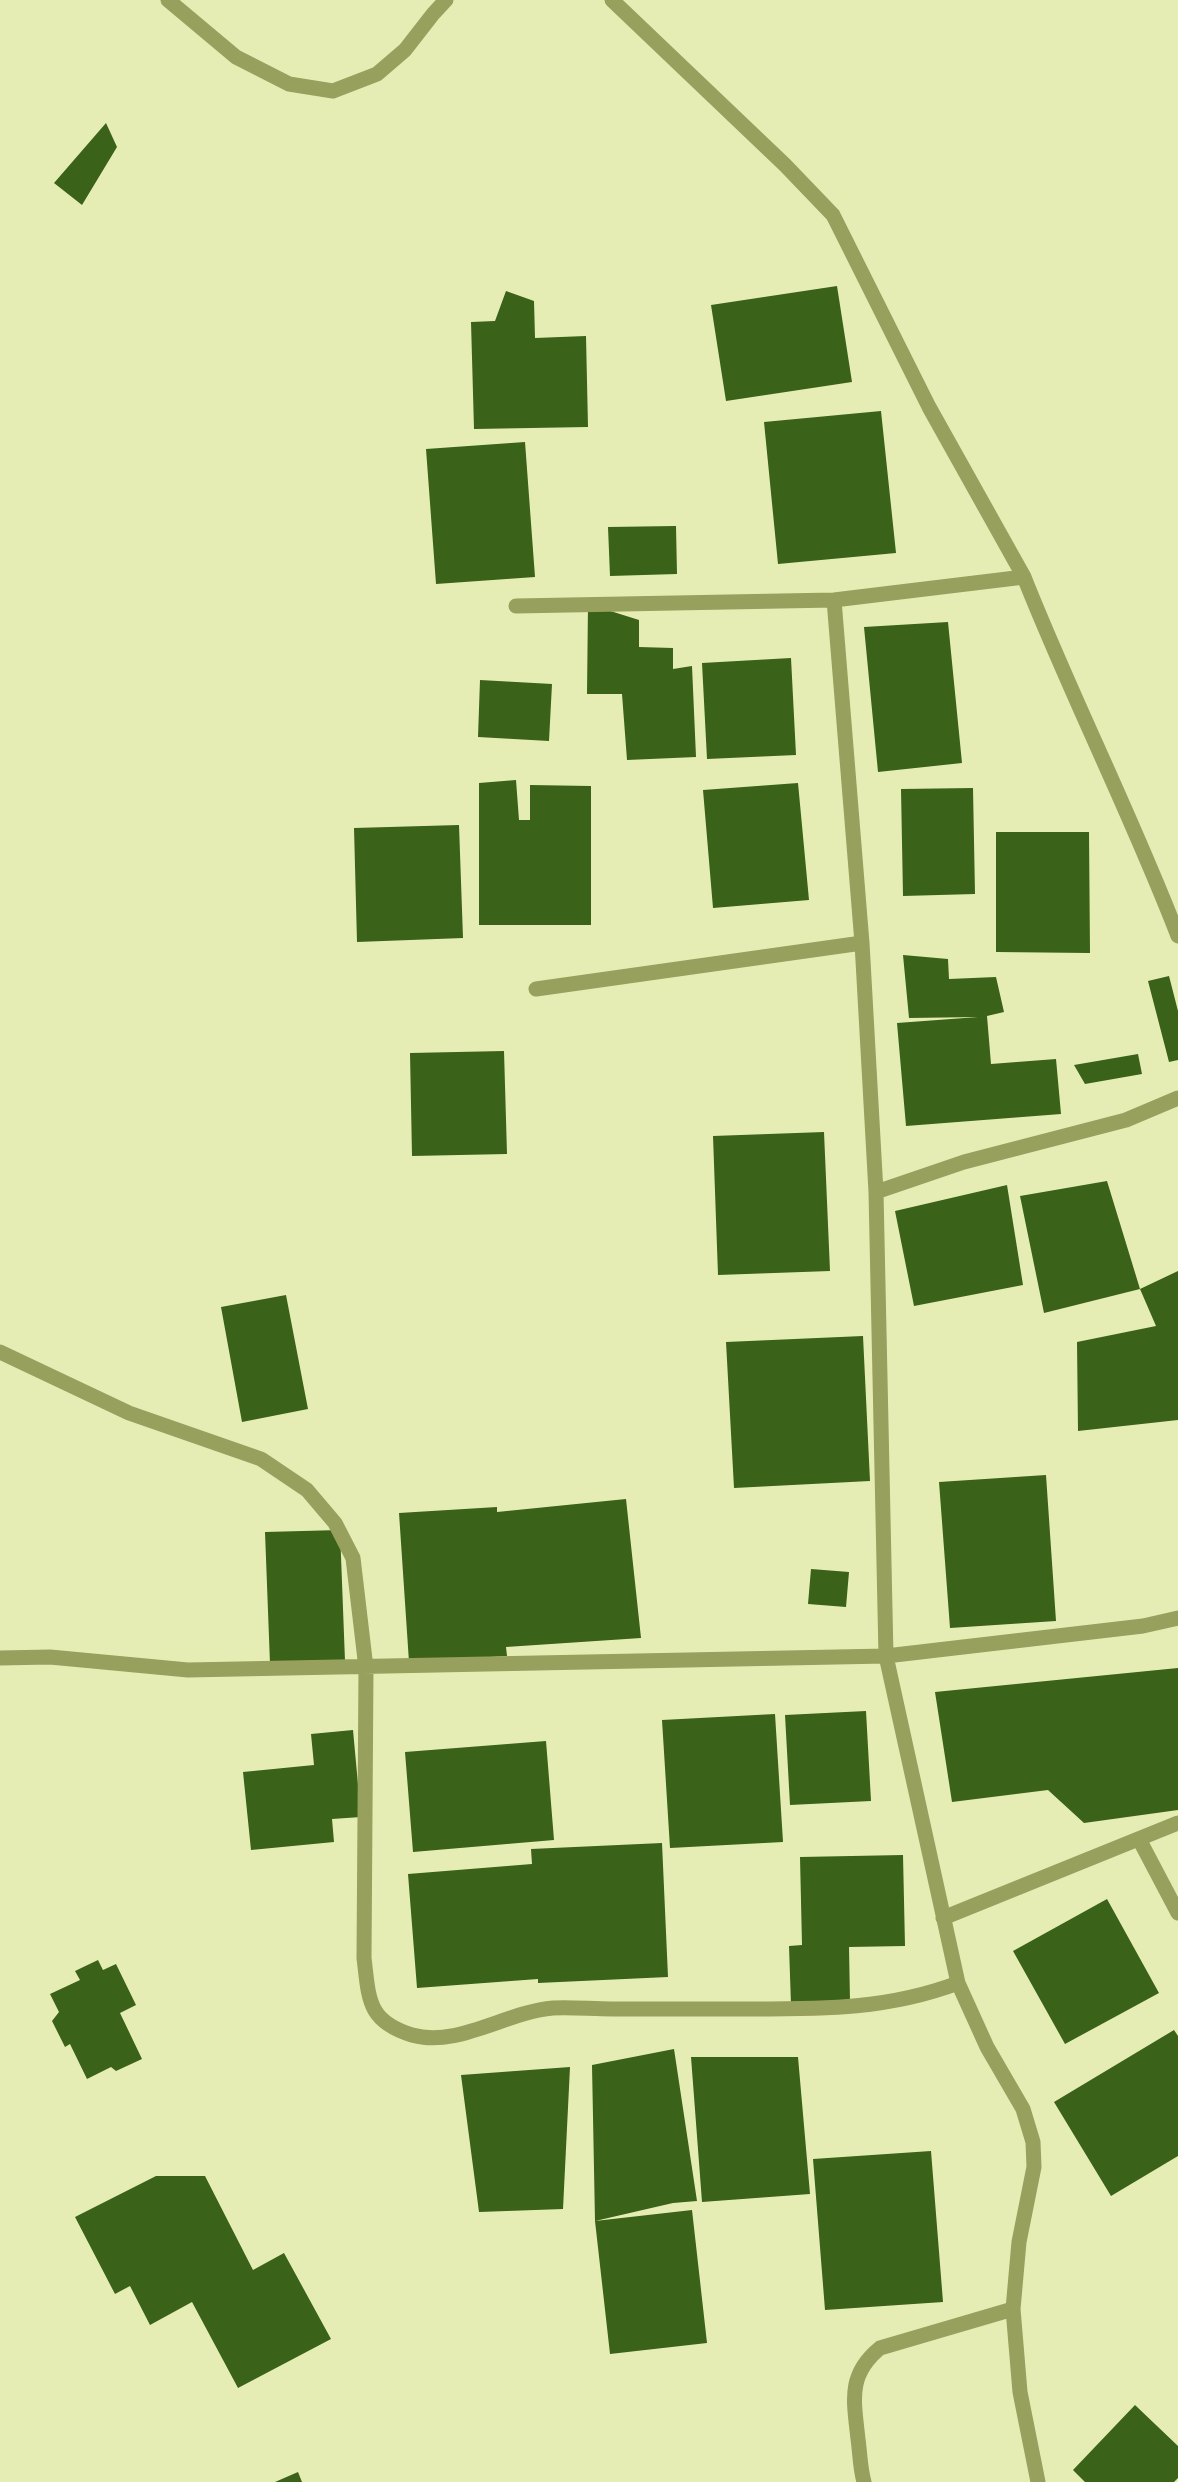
<!DOCTYPE html>
<style>
body{margin:0}
canvas{display:block;background:#e5edb4}
</style>
<canvas width="1178" height="2482"></canvas>
<script>
const c = document.querySelector('canvas').getContext('2d');
c.lineJoin = 'round';
function paint(path, color) { c.fillStyle = color; c.fill(path, 'evenodd'); }
function stroke(path, color, width, dash) { c.strokeStyle = color; c.lineWidth = width; c.lineCap = dash ? 'butt' : 'round'; c.setLineDash(dash || []); c.stroke(path); }
paint(new Path2D(`
 M106 123 117 147 82 205 54 183Z
 M837 286 852 382 726 401 711 305Z
 M506 291 534 301 535 338 586 336 588 427 474 429 471 322 495 321Z
 M881 411 896 553 778 564 764 422Z
 M525 442 535 577 436 584 426 449Z
 M676 526 677 574 610 576 608 527Z
 M588 604 639 620V647L673 648V669L692 666 696 757 627 760 622 694H587Z
 M948 622 962 763 878 772 864 627Z
 M791 658 796 755 707 759 702 663Z
 M480 680 552 684 549 741 478 737Z
 M516 780 519 820H530V785L591 786V925H479V783Z
 M798 783 809 900 713 908 703 790Z
 M973 788 975 894 903 896 901 789Z
 M459 825 463 938 357 942 354 828Z
 M996 832H1089L1090 953 996 952Z
 M903 955 948 959 949 979 996 977 1004 1012 987 1016 991 1064 1056 1059 1061 1114 906 1126 897 1023 978 1017 909 1018Z
 M1169 976 1178 1011V1060L1169 1062 1148 981Z
 M504 1051 507 1154 412 1156 410 1053Z
 M1138 1054 1142 1074 1085 1084 1074 1065Z
 M824 1132 830 1271 718 1275 713 1136Z
 M1107 1181 1140 1289 1044 1313 1020 1196Z
 M1007 1185 1023 1285 914 1306 895 1211Z
 M1178 1271V1420L1078 1431 1077 1342 1156 1326 1140 1289Z
 M286 1295 308 1409 242 1422 221 1307Z
 M863 1336 870 1481 734 1488 726 1342Z
 M1046 1475 1056 1621 950 1628 939 1482Z
 M626 1499 641 1638 506 1647 507 1656 409 1662 399 1513 497 1507V1512Z
 M340 1530 345 1661 270 1664 265 1532Z
 M811 1569 849 1572 846 1607 808 1604Z
 M1178 1668V1810L1084 1823 1048 1790 952 1802 935 1692Z
 M866 1711 871 1801 790 1805 785 1715Z
 M775 1714 783 1842 670 1848 662 1720Z
 M353 1730 361 1817 332 1819 334 1842 251 1850 243 1772 314 1765 311 1734Z
 M546 1741 554 1840 413 1852 405 1752Z
 M662 1843 668 1977 538 1983V1979L417 1988 408 1874 532 1864 531 1849Z
 M903 1855 905 1946 849 1947 850 2002 791 2005 789 1946 802 1945 800 1857Z
 M1107 1899 1159 1993 1065 2044 1013 1951Z
 M98 1960 103 1970 116 1964 136 2005 120 2013 142 2059 116 2071 111 2067 87 2079 70 2044 65 2047 52 2021 59 2012 50 1994 80 1980 75 1971Z
 M1174 2030 1178 2036V2156L1111 2196 1054 2102Z
 M674 2049 697 2201 673 2203 595 2221 692 2210 707 2343 610 2354 595 2221 592 2065Z
 M691 2057H798L810 2194 702 2202Z
 M570 2067 563 2209 479 2212 461 2075Z
 M931 2151 943 2302 825 2310 813 2159Z
 M156 2176H205L253 2270 284 2253 331 2339 238 2388 192 2302 150 2325 130 2286 115 2294 75 2217Z
 M1135 2405 1178 2446V2478L1174 2482H1085L1073 2470Z
 M298 2472 302 2482H275Z`), '#3a6219');
stroke(new Path2D(`
 M168 0 236 57 289 84 333 91 377 74 405 50 433 14 446 0
 M612 0 785 165 833 215 929 407 1024 577
 M834 600 862 943 876 1192 886 1656 958 1983 987 2047 1023 2109 1033 2142 1034 2167 1019 2242 1013 2309 1020 2392 1038 2482
 M516 606 834 600 1024 577C1072 698 1131 814 1178 936
 M536 989 862 943
 M876 1192 964 1162 1126 1120 1178 1098
 M0 1352 129 1413 261 1459 307 1490 335 1523 353 1558 366 1668 364 1958C369 1999 367 2021 412 2035 457 2048 506 2012 553 2008 572 2007 592 2009 612 2009 659 2009 706 2009 753 2009 825 2009 889 2009 958 1983
 M0 1658 50 1657 188 1670 886 1656 1143 1626 1178 1618
 M1139 1839 1178 1913
 M943 1918 1178 1823
 M864 2482C860 2468 860 2453 858 2439 854 2401 847 2375 880 2348L1013 2309`), '#98a05d', 15);
</script>
